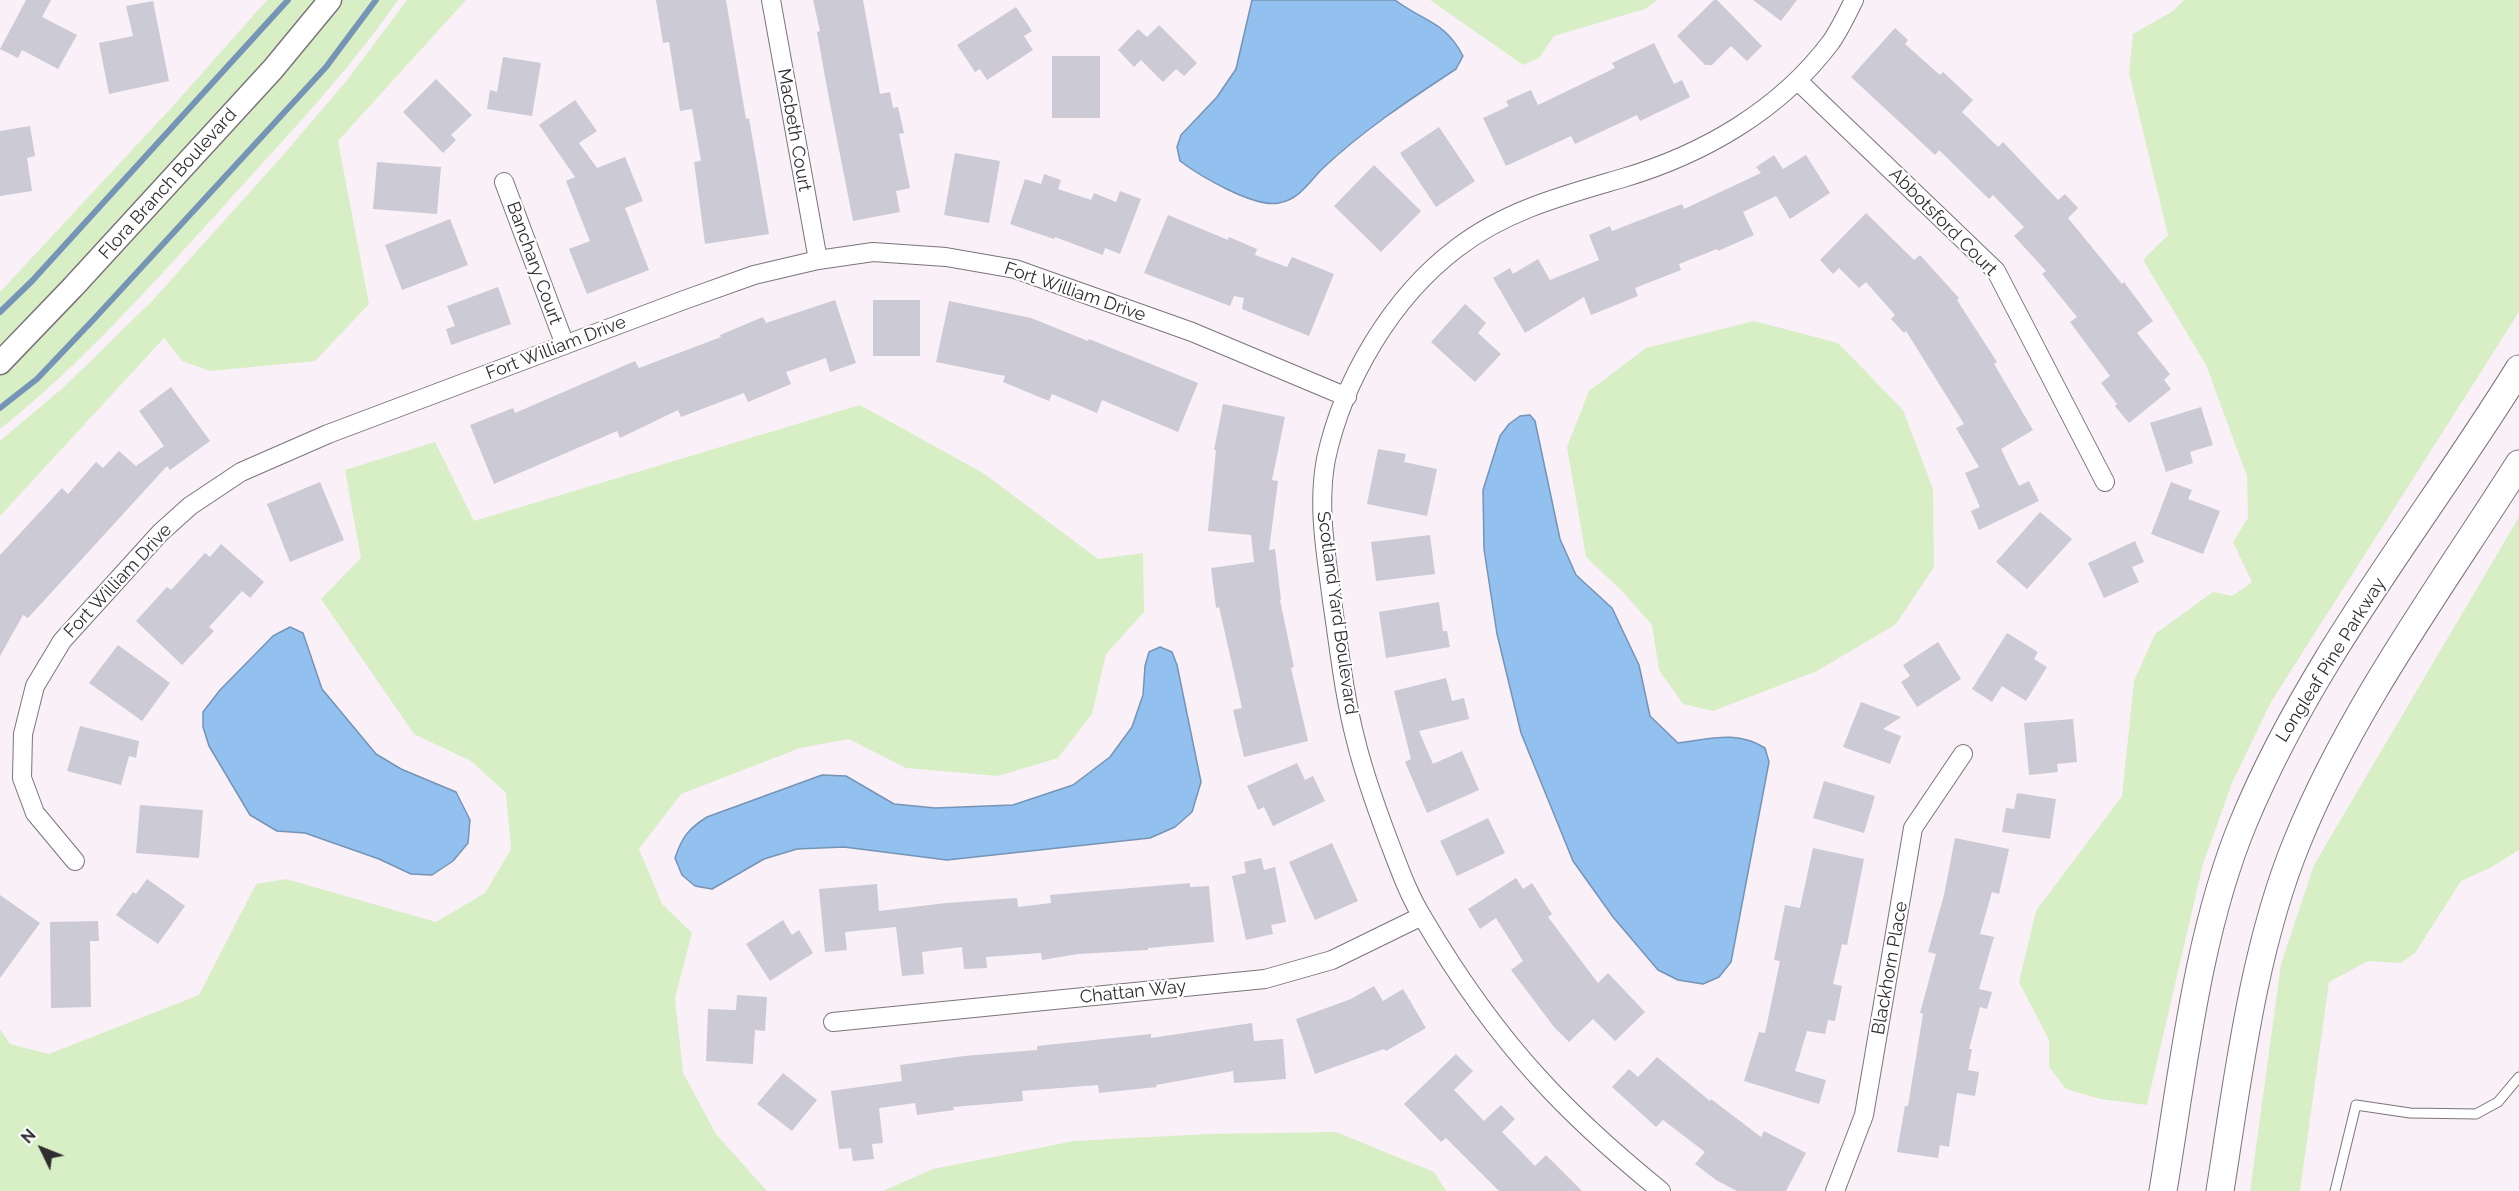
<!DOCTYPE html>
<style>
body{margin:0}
#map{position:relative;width:2519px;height:1191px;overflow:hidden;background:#f9f0f8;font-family:Raleway,sans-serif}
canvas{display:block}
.north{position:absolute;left:12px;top:1119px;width:60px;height:60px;-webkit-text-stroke:4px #fff;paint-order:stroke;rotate:313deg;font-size:16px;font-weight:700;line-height:24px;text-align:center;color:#302d30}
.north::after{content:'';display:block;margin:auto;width:21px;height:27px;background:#302d30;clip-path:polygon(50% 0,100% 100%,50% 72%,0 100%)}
</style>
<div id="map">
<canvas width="2519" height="1191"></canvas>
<div class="north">N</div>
</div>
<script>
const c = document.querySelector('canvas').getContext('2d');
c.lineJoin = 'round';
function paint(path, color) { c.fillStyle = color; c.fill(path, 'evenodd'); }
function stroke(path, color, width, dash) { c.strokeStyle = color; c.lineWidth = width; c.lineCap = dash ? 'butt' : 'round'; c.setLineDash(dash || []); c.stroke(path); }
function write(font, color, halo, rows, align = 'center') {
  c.font = font + ' Raleway,sans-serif'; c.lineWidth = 4.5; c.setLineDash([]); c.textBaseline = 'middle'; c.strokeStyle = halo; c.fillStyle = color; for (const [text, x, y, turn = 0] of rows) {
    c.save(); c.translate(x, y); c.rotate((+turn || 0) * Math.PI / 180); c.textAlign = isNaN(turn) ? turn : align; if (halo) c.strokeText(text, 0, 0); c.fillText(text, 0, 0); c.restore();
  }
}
paint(new Path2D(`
 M267 0H315C216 120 109 236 0 347V292L173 106Z
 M340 0H398C346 75 283 140 222 208 151 285 82 364 0 429V374L13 363Z
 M407 0H466L338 141 369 304 315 361 210 371 182 361 164 338 0 516V441L65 386 153 300 285 153 348 79Z
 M1430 0H1657L1645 9 1554 36 1539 58 1523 65Z
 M2184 0H2519V312L2271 702 2232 783 2203 864 2147 1105 2100 1099 2066 1089 2049 1067V1040L2019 982 2036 911 2122 796 2134 681 2155 634 2213 592 2232 596 2252 582 2233 542 2248 518 2247 476 2206 365 2143 260 2168 235 2129 73 2133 34 2173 11Z
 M1754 321 1838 343 1903 410 1933 489 1934 567 1896 624 1817 671 1713 711 1683 704 1659 670 1652 625 1624 593 1586 557 1567 447 1589 391 1646 348Z
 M860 405 983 473 1098 559 1143 553 1144 612 1106 654 1092 714 1058 758 998 776 906 768 849 739 800 748 681 794 639 849 662 904 692 933 675 998 683 1073 716 1134 767 1191H0V1029L10 1044 49 1054 199 995 256 884 286 879 436 922 485 893 511 849 506 793 471 761 414 734 321 599 361 558 345 470 435 442 474 521Z
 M2519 517V850L2490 868 2461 881 2415 953 2401 963 2368 961 2329 982 2300 1191H2250L2281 964 2314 865Z
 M1336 1132 1434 1172 1446 1191H883L933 1169 1074 1141 1207 1134Z`), '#d8efc6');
const water = new Path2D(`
 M1252 0H1395C1424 22 1445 21 1463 56L1456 69C1409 100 1362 131 1321 170 1308 184 1299 199 1279 203 1254 208 1200 176 1180 161L1177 147 1181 135 1217 97 1236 69Z
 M1530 415 1535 421 1560 539 1576 575 1612 608 1639 665 1650 716 1678 743C1711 739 1736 730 1765 748L1769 762 1731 962 1719 977 1703 984 1678 980 1658 970 1613 917 1573 861 1521 733 1497 634 1484 549 1483 490 1500 436 1509 424 1520 416Z
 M290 627 303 633 322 689 376 754 401 769 456 792 470 820 468 843 453 861 432 875 411 874 379 859 305 833 277 831 250 815 209 746 203 727V712L220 690 273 636Z
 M1160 647 1172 652 1177 665 1201 782 1192 812 1175 827 1150 838 947 860 844 847 797 849 764 859 712 889 695 886 682 875 675 858C682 837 688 829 707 817L822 775 846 776 894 804 935 808 1013 805 1073 785 1110 757 1132 727 1143 695 1145 666 1149 652Z`);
paint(water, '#92c0ef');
stroke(water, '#7594b6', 1.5);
stroke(new Path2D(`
 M0 312 32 281 288 0
 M0 408 37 379 94 319 326 67 376 0`), '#7594b6', 6);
paint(new Path2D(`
 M26 0H51L42 17 77 35 58 69 22 50 18 58 0 49Z
 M656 0H726L746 119 749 118 769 234 705 244 694 162 701 161 692 109 680 111 669 42 663 43Z
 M813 0H863L880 94 890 92 893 108 898 107 904 133 899 134 910 188 896 191 900 212 853 221 827 88 817 32 820 31Z
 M1714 0H1717L1762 46 1747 61 1731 46 1712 65H1705L1677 36Z
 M1753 0H1797L1781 21Z
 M153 1 169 81 109 94 99 43 133 36 126 6Z
 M1016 7 1032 31 1024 36 1033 50 987 80 980 69 975 72 957 45Z
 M1159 25 1197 63 1184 76 1176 69 1163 82 1141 60 1134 67 1118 50 1138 29 1147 37Z
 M1895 28 1908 40 1905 44 1940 75 1943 72 1973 100 1962 112 1998 147 2003 142 2058 200 2065 194 2078 208 2068 218 2122 284 2124 282 2153 321 2137 333 2170 374 2164 380 2171 389 2129 423 2115 406 2117 404 2101 383 2110 376 2070 322 2077 317 2042 274 2046 271 2014 236 2024 227 1993 195 1989 199 1939 150 1935 155 1851 77Z
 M1654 43 1674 84 1682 80 1690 97 1640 121 1637 115 1575 144 1571 136 1506 166 1483 118 1509 106 1506 101 1531 90 1538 105 1615 68 1612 63Z
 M1052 56H1100V118H1052Z
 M503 57 541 63 532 116 487 109 490 90 497 92Z
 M436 79 472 115 451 135 456 140 443 153 403 112Z
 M575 100 597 131 579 143 597 168 625 157 643 201 625 208 649 270 587 294 569 249 590 241 566 181 575 177 539 125Z
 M30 126 35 156 27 158 32 191 0 196V131Z
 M1439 127 1475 181 1436 207 1400 153Z
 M955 153 1000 161 989 223 944 215Z
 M1774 155 1783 169 1806 155 1830 193 1790 219 1776 196 1743 212 1754 235 1718 251 1717 249 1679 264 1681 270 1635 288 1638 296 1591 315 1584 297 1525 333 1493 278 1510 268 1513 274 1538 259 1550 280 1599 260 1589 235 1610 226 1612 231 1682 204 1684 209 1761 173 1756 167Z
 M377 162 441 167 437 214 373 209Z
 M1374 165 1421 211 1381 252 1334 206Z
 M1044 174 1061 180 1058 189 1091 200 1094 193 1116 202 1120 191 1141 199 1120 254 1105 248 1103 255 1055 237 1054 239 1010 224 1025 179 1041 184Z
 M1866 213 1914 260 1920 255 1959 298 1957 300 1997 362 1994 364 2033 430 2001 449 2019 486 2029 481 2039 501 1979 530 1971 511 1980 507 1965 473 1979 467 1956 428 1964 424 1906 331 1904 333 1891 319 1895 315 1866 282 1859 288 1839 268 1833 274 1820 260Z
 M1168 215 1228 240 1229 237 1257 249 1255 255 1287 267 1292 257 1334 274 1309 336 1242 309 1244 298 1234 296 1230 306 1144 273Z
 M450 219 468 265 402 290 385 245Z
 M498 287 511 324 451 345 446 329 455 326 447 306Z
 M835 300 856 363 830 372 826 358 786 372 791 384 748 402 744 393 681 417 678 410 620 438 617 431 494 484 470 425 513 408 515 413 635 361 639 368 721 337 720 335 763 317 766 323Z
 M873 300H920V356H873Z
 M949 301 1031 318 1088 341 1089 339 1198 383 1178 432 1102 400 1097 413 1052 394 1049 401 1003 382 1005 376 936 362Z
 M1465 304 1486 323 1478 333 1501 354 1475 382 1431 342Z
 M171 387 210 441 170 470 167 466 28 618 23 615 0 656V555L62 488 68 494 96 462 103 468 119 451 136 466 164 446 139 411Z
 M1223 404 1285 417 1272 480 1278 481 1269 550 1275 549 1281 600H1280L1294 667 1291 668 1308 741 1244 757 1233 710 1242 708 1219 607 1216 608 1211 568 1254 562 1251 535 1208 531 1216 450H1214Z
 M2201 407 2213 445 2190 452 2193 463 2166 472 2150 423Z
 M1378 449 1406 454 1404 462 1437 469 1427 516 1367 504Z
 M320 482 344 540 290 562 267 504Z
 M2171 482 2192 490 2188 499 2220 511 2203 554 2151 534Z
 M2040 512 2072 539 2027 589 1996 562Z
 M1430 535 1435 574 1376 581 1371 542Z
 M2135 541 2144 562 2132 567 2139 582 2104 598 2088 563Z
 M221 544 264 582 250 598 242 591 209 627 214 631 182 665 136 621 167 587 171 590 205 553 210 557Z
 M1439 602 1443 631H1447L1450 647 1386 658 1379 612Z
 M2007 633 2038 652 2034 659 2047 667 2026 701 2002 686 1992 702 1972 689Z
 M1938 642 1961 679 1917 707 1901 682 1910 676 1903 665Z
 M118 645 170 683 142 721 89 683Z
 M1446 678 1452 701 1464 698 1469 719 1419 731 1433 764 1462 751 1479 790 1427 813 1405 762 1411 759 1394 691Z
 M1861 702 1901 717 1883 729 1901 736 1890 764 1843 747Z
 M2073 719 2077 762 2057 764 2058 772 2029 775 2024 723Z
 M80 726 139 741 136 758 129 756 121 785 67 771Z
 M1297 763 1305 780 1313 776 1325 801 1273 826 1264 807 1258 810 1247 786Z
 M1824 781 1875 796 1864 833 1813 818Z
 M2017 793 2056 799 2050 839 2002 832 2006 808 2014 809Z
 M140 805 203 810 199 858 136 853Z
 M1488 818 1505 853 1457 876 1440 841Z
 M1955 838 2009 849 1999 894 1992 892 1980 934 1994 937 1979 989 1992 992 1987 1009 1980 1007 1969 1049H1972L1968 1070 1979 1072 1975 1096 1957 1093 1949 1147 1940 1145 1938 1158 1897 1152 1905 1106H1908L1923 1014 1920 1013 1936 954 1928 952 1944 895Z
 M1332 843 1358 901 1315 920 1289 862Z
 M1813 848 1864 859 1847 945 1842 944 1833 984 1842 986 1835 1021 1828 1020 1825 1034 1807 1031 1795 1071 1826 1080 1819 1104 1744 1081 1759 1032 1765 1033 1780 961 1774 960 1785 905 1800 908Z
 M1261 858 1264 870 1275 867 1286 922 1271 925 1273 934 1246 940 1232 876 1246 873 1244 862Z
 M1516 878 1523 889 1532 883 1552 914 1548 917 1598 983 1608 973 1645 1012 1615 1041 1593 1019 1569 1042 1554 1027 1511 970 1523 961 1496 918 1480 929 1468 909Z
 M147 879 185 906 158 944 116 915 133 892 136 894Z
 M1190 883V887L1209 886 1214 942 1148 948V950L1078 954 1042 960 1041 953 986 957 987 968 964 969 962 947 922 952 924 974 902 976 896 927 845 932 847 950 825 952 819 889 877 884 879 911 946 903 1017 898 1018 907 1051 903 1050 895Z
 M0 895 40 923 0 978Z
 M783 920 792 935 799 930 813 953 770 981 746 944Z
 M98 921 99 941H90L91 1007 51 1008 50 922Z
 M1374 986 1383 1001 1403 989 1426 1028 1386 1051 1384 1049 1315 1074 1296 1019 1351 999Z
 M737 995 767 997 765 1031 755 1030 753 1064 706 1061 708 1009 736 1010Z
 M1252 1023 1254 1041 1283 1039 1286 1079 1234 1083 1233 1071 1156 1085 1157 1087 1099 1093 1098 1085 1022 1091 1023 1101 953 1107 954 1110 917 1115 915 1103 879 1108 883 1143 872 1144 874 1159 853 1161 851 1148 839 1149 831 1091 902 1081 900 1065 964 1056 1037 1050V1046L1151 1034V1038Z
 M1456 1054 1473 1071 1454 1090 1484 1121 1501 1105 1515 1119 1502 1132 1535 1166 1546 1155 1582 1191H1499L1446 1138 1441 1142 1404 1104Z
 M1657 1057 1710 1101 1711 1099 1761 1137 1764 1131 1806 1153 1786 1191H1737L1716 1180 1695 1164 1705 1152 1663 1120 1656 1127 1612 1087 1629 1069 1638 1077Z
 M783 1073 817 1100 792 1131 757 1104Z`), '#cccad5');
const service = new Path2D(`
 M2335 1191 2356 1105 2410 1113 2476 1114 2498 1102 2519 1077`);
const minor = new Path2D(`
 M771 0 818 260
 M1798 81 1996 271 2105 482
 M504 182 565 345
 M75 861 35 813 22 778 23 734 35 686 62 641 160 533 190 506 241 472 328 434 684 300 754 275 818 260 873 252 946 257 1015 269 1192 332 1347 397
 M833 1022 1265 979 1332 960 1422 916
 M1661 1191C1618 1156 1576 1119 1539 1078 1495 1030 1456 974 1423 918 1408 894 1398 865 1388 839 1376 807 1364 774 1356 741 1344 696 1339 647 1332 601 1326 553 1317 507 1326 459 1343 380 1392 297 1457 248 1506 210 1565 195 1623 178 1704 154 1780 110 1831 42 1840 29 1847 14 1854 0
 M1835 1191 1864 1115 1913 828 1963 754`);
const tertiary = new Path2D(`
 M0 363 73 287 273 69 330 0`);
const secondary = new Path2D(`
 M2163 1191C2183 1071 2197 933 2244 821 2312 657 2426 519 2519 369
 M2220 1191C2238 1078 2253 949 2297 842 2351 709 2442 585 2519 464`);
stroke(service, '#7c747b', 11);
stroke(minor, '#7c747b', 20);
stroke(tertiary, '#7c747b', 25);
stroke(secondary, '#7c747b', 29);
stroke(service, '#fff', 9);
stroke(minor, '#fff', 18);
stroke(tertiary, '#fff', 22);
stroke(secondary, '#fff', 27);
write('18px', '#302d30', '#fff', [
 ["Macbeth Court",794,130,80],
 ["Flora Branch Boulevard",168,184,-48],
 ["Abbotsford Court",1943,222,45],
 ["Banchary Court",534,263,70],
 ["Fort William Drive",1075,292,19],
 ["Fort William Drive",556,348,-21],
 ["Fort William Drive",118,581,-47],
 ["Scotland Yard Boulevard",1337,613,82],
 ["Longleaf Pine Parkway",2331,660,-58],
 ["Blackhorn Place",1890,968,-80],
 ["Chattan Way",1133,992,-6]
]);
</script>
